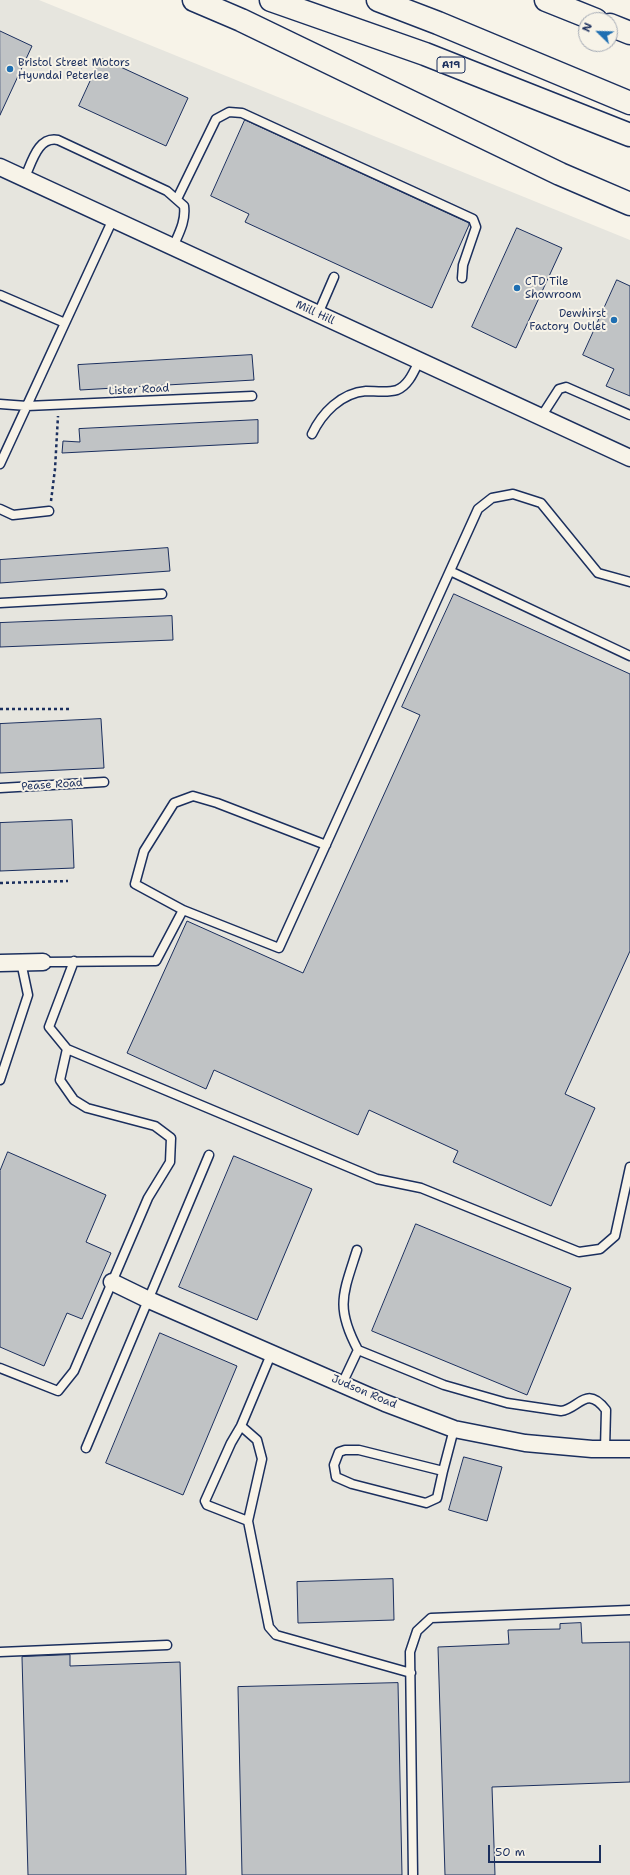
<!DOCTYPE html>
<style>
body{margin:0}
#map{position:relative;width:630px;height:1875px;overflow:hidden;background:#f7f3e8;font-family:"Shantell Sans",sans-serif}
canvas{display:block}
.north{position:absolute;left:578px;top:12px;width:40px;height:40px;box-sizing:border-box;background:#f7f3e8;border:1px solid #9fa5b1;border-radius:50%;rotate:293deg;font-size:11px;font-weight:700;line-height:16px;text-align:center;color:#1b2f5e}
.north::after{content:'';display:block;margin:auto;width:14px;height:18px;background:#1f6fb2;clip-path:polygon(50% 0,100% 100%,50% 72%,0 100%)}
.scale{position:absolute;left:488px;top:1845px;width:113px;height:18px;box-sizing:border-box;border:2px solid #1b2f5e;border-top:0;padding-left:5px;font-size:12px;line-height:14px;white-space:nowrap;color:#1b2f5e;-webkit-text-stroke:3px #f7f3e8;paint-order:stroke}
</style>
<div id="map">
<canvas width="630" height="1875"></canvas>
<div class="north">N</div>
<div class="scale">50 m</div>
</div>
<script>
const c = document.querySelector('canvas').getContext('2d');
c.lineJoin = 'round';
function paint(path, color) { c.fillStyle = color; c.fill(path, 'evenodd'); }
function stroke(path, color, width, dash) { c.strokeStyle = color; c.lineWidth = width; c.lineCap = dash ? 'butt' : 'round'; c.setLineDash(dash || []); c.stroke(path); }
function write(font, color, halo, rows, align = 'center') {
  c.font = font + ' "Shantell Sans",sans-serif'; c.lineWidth = 4; c.setLineDash([]); c.textBaseline = 'middle'; c.strokeStyle = halo; c.fillStyle = color; for (const [text, x, y, turn = 0] of rows) {
    c.save(); c.translate(x, y); c.rotate((+turn || 0) * Math.PI / 180); c.textAlign = isNaN(turn) ? turn : align; if (halo) c.strokeText(text, 0, 0); c.fillText(text, 0, 0); c.restore();
  }
}
paint(new Path2D(`
 M0 0H39L630 240V1875H0Z`), '#e6e5de');
const building = new Path2D(`
 M0 31 32 46 0 115Z
 M101 58 188 98 166 146 79 106Z
 M245 120 469 223V225L432 308 245 222 249 214 211 196Z
 M517 228 562 248 516 348 472 327Z
 M617 280 630 286V396L606 386 614 369 583 355Z
 M252 355 254 380 80 390 78 365Z
 M258 420V443L62 453 63 441 80 442 79 429Z
 M168 548 170 571 0 583V560Z
 M454 594 630 674V951L565 1094 595 1108 551 1206 453 1162 458 1151 369 1110 358 1135 214 1070 206 1089 127 1053 187 921 303 973 420 715 402 707Z
 M172 616 173 640 0 647V623Z
 M101 719 104 768 0 773V724Z
 M72 820 74 868 0 871V823Z
 M8 1152 106 1195 86 1242 111 1253 82 1319 67 1313 44 1366 0 1347V1171Z
 M234 1156 312 1189 257 1320 179 1287Z
 M416 1224 571 1288 527 1395 372 1331Z
 M160 1333 237 1366 183 1495 106 1463Z
 M464 1457 502 1467 487 1521 449 1510Z
 M393 1579 394 1620 298 1623 297 1582Z
 M581 1623 582 1643 630 1642V1782L492 1787 495 1875H445L438 1647 509 1644 508 1630 560 1629V1624Z
 M70 1655V1666L180 1662 186 1875H28L22 1657Z
 M398 1683 402 1875H242L238 1687Z`);
paint(building, '#c0c3c5');
stroke(building, '#1b2f5e', 1);
const service = new Path2D(`
 M25 177C32 162 38 136 58 140L167 191 184 206C186 221 179 233 173 247
 M177 199 216 119 229 112 242 113 473 219 476 227 463 265 462 278
 M0 295 65 323
 M318 314 334 277
 M0 404 27 406 252 396
 M541 417 559 389 566 387 630 415
 M312 434C322 413 341 393 366 391 375 391 388 393 397 390 409 385 414 371 419 361
 M0 464 113 219
 M0 509 13 515 49 511
 M450 571 630 656
 M0 603 162 594
 M0 788 104 782
 M183 910 135 884 144 851 174 803 193 796 217 803 326 845
 M74 961 49 1027 67 1049 377 1179 421 1188 579 1252 600 1249 615 1236 630 1167
 M43 962 156 961 183 910 279 948 478 509 492 498 513 494 541 503 598 573 630 582
 M0 1080 28 995 21 962
 M357 1250C343 1294 335 1307 358 1350
 M0 1368 58 1391 74 1371 148 1198 170 1162 171 1138 155 1126 87 1108 74 1100 60 1080 67 1049
 M342 1384 358 1350 444 1385 507 1403 561 1411C579 1409 586 1384 606 1410L605 1449
 M241 1426 257 1440 262 1459 248 1521 207 1505 205 1501 231 1443 241 1426 272 1352
 M86 1448 209 1155
 M443 1471 437 1498 426 1503 352 1484 336 1477 334 1465 339 1452 345 1450H359L443 1471 454 1429
 M248 1521 269 1627 276 1635 411 1673
 M0 1652 167 1645
 M413 1875 410 1652 417 1631 431 1618 630 1610`);
const minor = new Path2D(`
 M0 167 630 458
 M0 963 43 962
 M112 1282 149 1300 385 1403 454 1429 525 1443 592 1449H630`);
const trunk = new Path2D(`
 M194 0 241 20 560 174 630 204
 M271 0 425 54 630 135
 M378 0 438 23 630 103
 M546 0 596 20
 M610 25 630 33`);
stroke(service, '#1b2f5e', 11);
stroke(minor, '#1b2f5e', 19);
stroke(trunk, '#1b2f5e', 25);
stroke(new Path2D(`
 M51 501 55 469 58 416
 M0 709H72
 M0 883 68 881`), '#1b2f5e', 2.5, [3, 3]);
stroke(service, '#f7f3e8', 8);
stroke(minor, '#f7f3e8', 16);
stroke(trunk, '#f7f3e8', 22);
for (const [x, y, r, color] of [
 [10,69,4,"#1f6fb2"],
 [517,288,4,"#1f6fb2"],
 [614,320,4,"#1f6fb2"]
]) { const dot = new Path2D(); dot.arc(x, y, r, 0, 2 * Math.PI); c.fillStyle = color; c.fill(dot); stroke(dot, '#f7f3e8', 1.5); }
for (const [x, y, w] of [
 [451,65,28]
]) { const box = new Path2D(); box.roundRect(x - w / 2, y - 8, w, 16, 3); c.fillStyle = '#f7f3e8'; c.fill(box); stroke(box, '#1b2f5e', 1); }
write('bold 10px', '#1b2f5e', null, [
 ["A19",451,65]
]);
write('11px', '#1b2f5e', '#f7f3e8', [
 ["Bristol Street Motors",18,63],
 ["Hyundai Peterlee",18,76],
 ["CTD Tile",525,282],
 ["Showroom",525,295],
 ["Dewhirst",606,314,"right"],
 ["Factory Outlet",606,327,"right"]
], 'left');
write('11px', '#1b2f5e', '#f7f3e8', [
 ["Mill Hill",315,313,25],
 ["Lister Road",139,390,-3],
 ["Pease Road",52,785,-4],
 ["Judson Road",364,1392,23]
]);
</script>
